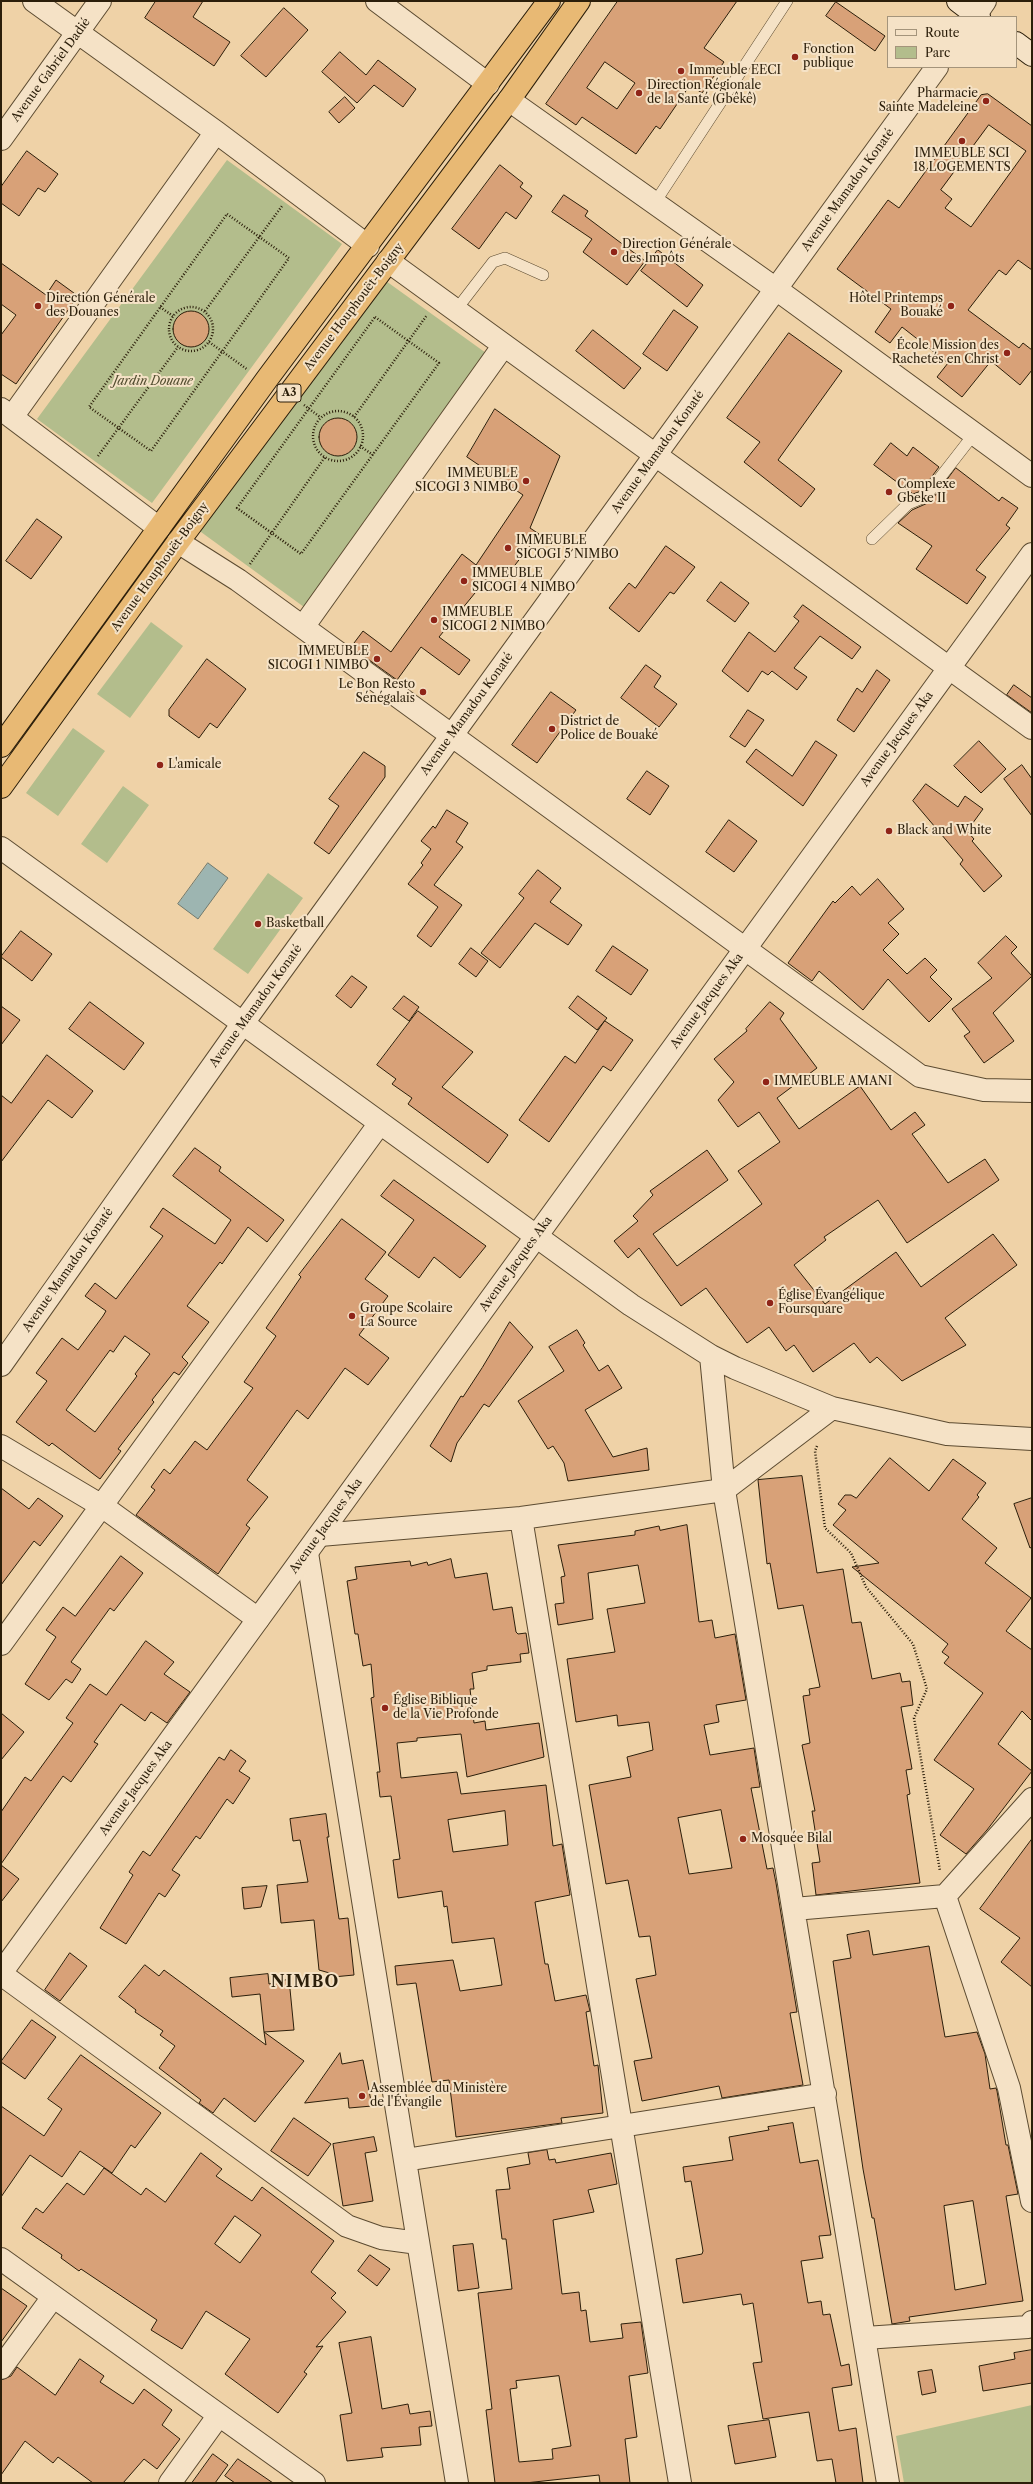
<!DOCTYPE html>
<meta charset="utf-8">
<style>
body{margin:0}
#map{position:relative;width:1033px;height:2484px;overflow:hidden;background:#efd2a7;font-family:"Libre Caslon Text",serif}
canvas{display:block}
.frame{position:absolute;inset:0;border:2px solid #2b1e0a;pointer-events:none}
.legend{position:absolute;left:887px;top:16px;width:130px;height:52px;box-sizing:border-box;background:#f5e2c6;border:1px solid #a4947b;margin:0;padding:5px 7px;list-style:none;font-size:12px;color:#2b1e0a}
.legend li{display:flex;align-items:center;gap:8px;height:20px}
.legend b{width:20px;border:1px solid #a4947b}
</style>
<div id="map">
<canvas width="1033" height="2484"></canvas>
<div class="frame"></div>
<ul class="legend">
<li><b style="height:5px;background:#f5e2c6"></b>Route</li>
<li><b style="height:11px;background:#b3bd8c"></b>Parc</li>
</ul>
</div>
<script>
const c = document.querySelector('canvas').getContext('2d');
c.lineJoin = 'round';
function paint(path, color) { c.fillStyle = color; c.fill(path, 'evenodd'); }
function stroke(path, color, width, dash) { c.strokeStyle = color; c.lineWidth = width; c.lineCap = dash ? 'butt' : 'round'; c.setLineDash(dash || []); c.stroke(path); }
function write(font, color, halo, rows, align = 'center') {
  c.font = font + ' "Libre Caslon Text",serif'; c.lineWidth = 4; c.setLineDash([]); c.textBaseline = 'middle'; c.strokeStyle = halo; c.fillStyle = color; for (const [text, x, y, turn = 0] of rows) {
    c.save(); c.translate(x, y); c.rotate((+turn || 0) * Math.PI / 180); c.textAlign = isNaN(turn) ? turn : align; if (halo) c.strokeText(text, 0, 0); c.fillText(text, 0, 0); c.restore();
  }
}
paint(new Path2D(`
 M227 160 342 244 152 503 37 419Z
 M372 271 486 353 304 607 190 524Z
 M151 622 183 646 130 718 97 694Z
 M73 728 105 751 58 816 26 793Z
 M123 786 149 805 107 863 81 844Z
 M268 873 303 898 248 974 213 949Z
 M1032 2405V2483H904L896 2436Z`), '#b3bd8c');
const water = new Path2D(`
 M208 863 228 878 198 919 178 904Z`);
paint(water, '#9db5b1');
stroke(water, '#6f796e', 1);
const building = new Path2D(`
 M156 1H203L193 17 230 42 214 66 145 18Z
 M618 1H737L704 48 724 62 702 93 690 85 660 129 656 126 636 154 582 117 576 125 546 104ZM605 62 635 83 617 109 587 88Z
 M836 2 885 36 875 51 826 16Z
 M284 8 308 30 266 77 241 56Z
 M340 52 366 75 378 60 416 89 403 107 374 85 357 103 322 72Z
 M988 94 1032 126V270L1018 260 1006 275 999 270 968 310 1019 348 1023 343 1032 350V370L1020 385 991 361 962 397 937 377 948 363 902 327 890 343 875 332 891 309 837 269 888 200 899 208 981 95ZM989 125 1026 151 971 227 945 208 952 199 941 190Z
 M345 97 355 108 339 123 329 112Z
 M27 151 58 174 45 192 38 188 19 216 1 203V187Z
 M500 165 523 183 520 187 532 196 516 219 506 212 479 249 452 229Z
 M564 195 588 211 585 216 645 261 627 285 583 252 592 239 552 212Z
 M658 250 703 285 687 307 641 271Z
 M1 263 46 295 56 280 78 296 16 384 1 374V335L16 315 1 304Z
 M674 310 698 327 667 371 643 354Z
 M173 329a18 18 0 1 1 36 0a18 18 0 1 1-36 0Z
 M593 330 641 368 624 389 576 351Z
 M789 333 842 371 778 460 815 489 801 507 744 462 760 442 727 418Z
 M495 409 560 456 530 528 539 534 505 578 493 571 439 637 470 660 459 675 421 647 397 680 351 647 363 631 391 652 462 554 476 565 523 495 467 457Z
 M319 437a19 19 0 1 1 38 0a19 19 0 1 1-38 0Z
 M891 443 907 456 913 447 939 467 921 491 913 494 874 465Z
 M956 468 999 501 1002 497 1018 508 1006 525 1010 528 976 570 986 577 967 604 916 569 932 546 898 523 912 510 930 502Z
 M37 519 62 537 31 579 6 561Z
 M666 546 695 567 674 594 670 592 639 632 609 608 629 583 635 588Z
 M721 582 749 603 735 622 707 601Z
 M803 605 861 647 852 659 820 636 794 668 807 677 797 690 772 671 768 675 762 671 748 692 722 671 749 632 775 652 799 621 794 617Z
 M207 659 246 689 217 728 210 723 199 738 169 716V710Z
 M646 665 661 676 654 687 677 704 659 727 621 698Z
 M877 670 890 680 854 732 837 720 857 688 862 692Z
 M1014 685 1032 698V713L1007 695Z
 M551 692 576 710 537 763 512 745Z
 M748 710 764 720 745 747 730 737Z
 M816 741 837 755 803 806 746 762 756 749 792 776Z
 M979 741 1006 769 981 793 954 766Z
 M364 752 385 766V777L329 854 314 843 339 806 329 799Z
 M1022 765 1032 779V816L1004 779Z
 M647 771 669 786 650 815 627 799Z
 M926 784 958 807 965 796 983 809 967 831 974 839 972 841 1002 876 984 892 960 864 963 860 913 801Z
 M447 810 468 823 456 842 463 847 434 885 462 905 431 947 417 936 438 907 408 884 423 865 421 863 431 849 421 841 433 826 435 828Z
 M729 820 757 841 734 872 706 852Z
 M538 870 561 888 550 902 582 925 568 945 535 923 500 968 481 953 524 898 519 894Z
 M878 879 904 909 888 923 899 934 883 950 907 974 925 958 937 970 930 977 952 999 929 1022 888 979 863 1010 819 971 812 981 788 963 833 901 835 903 852 886 860 895Z
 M21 931 52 954 32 981 1 957Z
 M1006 936 1017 947 1011 953 1032 976 993 1013 1014 1041 984 1063 964 1036 970 1032 952 1009 992 978 978 963Z
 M613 946 648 970 631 995 596 971Z
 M471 948 488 961 476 977 459 964Z
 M352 976 367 987 351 1008 336 996Z
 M404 996 419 1007 409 1021 393 1009Z
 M578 996 607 1018 597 1030 569 1008Z
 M90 1002 144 1043 124 1070 69 1029Z
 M770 1002 784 1013 780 1019 817 1068 777 1098 799 1129 860 1086 891 1130 915 1112 925 1125 912 1134 948 1183 985 1159 999 1180 907 1243 878 1200 824 1237 826 1240 794 1265 825 1304 896 1252 921 1287 993 1234 1017 1265 945 1318 966 1345 902 1381 877 1357 870 1363 854 1343 813 1372 794 1345 786 1351 769 1327 747 1343 706 1288 681 1306 639 1248 628 1258 614 1241 638 1221 633 1216 653 1195 650 1191 707 1150 728 1180 653 1234 677 1266 762 1204 738 1171 780 1142 759 1112 738 1127 718 1100 734 1082 714 1059 747 1031 746 1029Z
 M1 1006 20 1020 1 1045Z
 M418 1011 473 1052 442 1087 508 1135 488 1163 408 1104 412 1098 392 1084 396 1079 377 1065Z
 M605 1021 633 1040 611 1071 603 1066 549 1142 519 1120 565 1056 575 1063Z
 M47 1055 93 1091 72 1118 48 1100 1 1162V1095L11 1103Z
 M195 1148 221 1167 219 1171 284 1220 267 1242 248 1227 222 1264 220 1262 187 1306 209 1322 182 1357 188 1363 179 1375 174 1372 152 1400 154 1402 118 1449 121 1451 100 1479 52 1443 49 1446 16 1422 47 1381 36 1373 62 1338 78 1350 103 1316 106 1311 85 1296 95 1283 116 1299 163 1236 150 1227 163 1208 215 1244 231 1220 173 1176ZM125 1336 150 1354 135 1374 137 1376 95 1432 66 1410 110 1350 113 1352Z
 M394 1180 486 1246 460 1278 434 1257 419 1278 388 1255 414 1220 381 1196Z
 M342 1219 386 1252 365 1279 388 1296 359 1335 389 1358 368 1385 345 1368 308 1419 297 1410 247 1480 268 1497 246 1525 250 1528 218 1574 136 1515 155 1490 151 1487 164 1469 170 1474 195 1441 207 1450 253 1388 244 1382 276 1336 266 1328 301 1277 299 1275Z
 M510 1322 533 1347 489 1407 484 1404 457 1443 451 1462 430 1446 461 1396 463 1397 482 1368Z
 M577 1330 585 1343 583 1345 599 1371 608 1365 622 1388 585 1410 613 1457 647 1448 649 1470 568 1481 564 1463 553 1446 548 1449 518 1401 564 1371 549 1347Z
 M890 1458 929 1491 953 1459 986 1483 977 1495 979 1497 962 1519 997 1548 985 1563 1031 1598 1006 1631 1032 1650V1721L1022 1711 998 1744 1032 1771 987 1830 966 1854 940 1835 974 1789 934 1760 983 1693 944 1663 949 1657 942 1652 948 1644 852 1567 879 1563 833 1525 846 1510 838 1504 845 1495H851L856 1498Z
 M802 1476 817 1573 843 1569 852 1623 861 1622 872 1679 900 1673 902 1682 910 1681 913 1705 901 1707 912 1769 906 1770 910 1794 907 1795 920 1883 816 1895 812 1863 820 1862 812 1811H815L802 1745 810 1743 803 1696 810 1695 809 1689 820 1687 803 1605 778 1609 770 1563 767 1564 758 1480Z
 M1 1488 29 1509 38 1498 63 1516 40 1546 34 1541 1 1585Z
 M1032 1498V1547L1030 1548 1014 1504Z
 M687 1525 699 1622 712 1620 715 1638 735 1634 746 1700 716 1705 719 1722 704 1725 710 1755 754 1748 760 1787 751 1788 767 1869 773 1868 776 1883 797 2012 790 2013 803 2085 722 2098 719 2086 642 2101 634 2061 652 2058 636 1979 656 1975 650 1936 639 1937 628 1880 606 1884 589 1785 631 1777 627 1757 653 1750 649 1722 618 1726 617 1715 576 1722 567 1659 615 1652 607 1609 645 1603 638 1565 588 1573 593 1619 558 1625 555 1604 564 1603 561 1577 565 1576 558 1545 635 1535V1531L659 1526 660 1530ZM721 1810 732 1868 689 1874 678 1818Z
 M121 1556 143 1573 114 1611 110 1608 71 1662 81 1669 72 1683 66 1679 49 1700 25 1684 56 1637 46 1630 63 1607 75 1616Z
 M451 1559 455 1578 487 1573 493 1610 512 1607 516 1632 518 1634 526 1633 529 1653 520 1654 521 1662 487 1666V1670L472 1673 474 1689H470L474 1723 485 1721 486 1730 539 1723 544 1757 467 1777 461 1734 417 1738V1741L397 1743 401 1778 457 1772 461 1794 546 1785 553 1846 562 1844 570 1895 535 1902 545 1964H548L555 2001 586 1995 590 2011 586 2012 594 2066 598 2065 603 2113 561 2118 562 2123 456 2137 449 2080 432 2082 416 1983 397 1985 395 1966 453 1960 460 1991 502 1985 494 1938 452 1943 447 1906 444 1907 442 1891 398 1898 393 1860 400 1859 391 1796 380 1797 377 1772H380L371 1698 374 1697 371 1664 363 1666 358 1634H355L347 1581 357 1579 355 1567 410 1561 411 1566 427 1562 428 1565ZM505 1811 508 1845 453 1852 448 1820Z
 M146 1641 174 1662 164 1674 190 1692 167 1723 151 1712 145 1721 121 1704 94 1742 98 1744 71 1782 63 1776 1 1864V1812L25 1777 31 1781 73 1723 66 1718 90 1684 106 1695Z
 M1 1713 24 1732 1 1760Z
 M231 1750 246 1761 239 1771 250 1778 233 1804 227 1799 200 1839 196 1836 172 1870 180 1875 165 1897 159 1893 126 1944 100 1928 133 1875 129 1872 143 1851 150 1856 219 1757 224 1760Z
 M326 1814 329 1837H327L339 1919 348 1918 354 1975 333 1977V1974L319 1970 314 1920 281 1923 277 1885 308 1882 300 1840 293 1841 290 1819Z
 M1032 1839V1987L1001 1962 1020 1938 980 1909Z
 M1 1865 19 1879 1 1902Z
 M267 1886 261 1907 244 1909 242 1888Z
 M869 1931 873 1955 929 1946 945 2037 977 2032 985 2054 990 2089 996 2088 997 2091 1006 2145H1008L1018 2194 1006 2196 1023 2301 909 2317 910 2321 892 2324 874 2218H872L863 2169 833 1961 851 1958 847 1935ZM973 2201 986 2284 955 2290 944 2206Z
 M70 1953 87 1966 60 2001 45 1990Z
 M145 1965 159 1976 164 1970 266 2045 264 2032 304 2061 255 2122 224 2098 213 2113 199 2103 201 2100 159 2068 175 2046 160 2035 163 2031 135 2012 136 2010 119 1997Z
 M268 1974 269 1984 289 1979 294 2030 264 2032 260 1994 232 1997 230 1978Z
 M32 2020 56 2037 25 2079 1 2062Z
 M340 2053 342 2064 363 2060 372 2106 349 2108 348 2098 305 2103Z
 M81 2055 161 2113 135 2148 131 2145 112 2173 80 2151 62 2177 30 2155 1 2197V2106L44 2136 62 2109 48 2099Z
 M294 2118 331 2144 308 2176 271 2151Z
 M793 2123 800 2163 818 2160 831 2235 819 2236 823 2258 801 2261 808 2303 821 2301 823 2315 830 2314 841 2366 849 2364 852 2385 832 2388 839 2431 856 2428 863 2483H836L832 2459 817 2461 809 2412 763 2419 753 2363 762 2362 753 2303 743 2305 741 2294 683 2303 676 2259 702 2254 703 2251 691 2181 685 2182 683 2167 733 2160 729 2137 769 2130 768 2127Z
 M374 2137 377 2151 365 2153 373 2201 343 2206 333 2144Z
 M547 2150 549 2160 555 2159 556 2163 611 2153 617 2184 588 2190 594 2212 553 2220 562 2294 579 2292 581 2311 586 2310 590 2342 623 2338 621 2324 641 2322 648 2373 629 2376 637 2437 625 2439 630 2483H600L599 2475 525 2483H495L486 2410 492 2409 478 2293 512 2289 506 2239H502L496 2190 510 2189 507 2168 530 2164 528 2153ZM559 2376 571 2446 552 2449 553 2459 519 2462 510 2389 517 2388 516 2381Z
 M201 2153 222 2169 216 2176 252 2201 262 2187 334 2241 311 2272 336 2293 331 2298 346 2312 316 2347 323 2346 304 2372 307 2374 278 2413 225 2374 250 2339 206 2311 182 2349 151 2330 157 2320 81 2269 79 2271 61 2258 62 2255 22 2228 36 2208 43 2213 67 2183 84 2195 104 2168 141 2195 146 2188 165 2202ZM235 2216 261 2235 240 2263 215 2244Z
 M473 2244 479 2288 458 2291 453 2246Z
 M370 2255 390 2269 377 2286 358 2271Z
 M1 2288 27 2306 1 2342Z
 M371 2337 382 2409 408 2404 410 2414 430 2411 432 2426 419 2427 421 2445 381 2448 383 2457 347 2461 340 2415 352 2413 339 2343Z
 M1032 2350V2383L983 2391 979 2366 1015 2359 1014 2353Z
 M80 2359 104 2376 100 2382 133 2404 144 2389 172 2410 162 2425 180 2439 157 2469 144 2459 123 2483H93L58 2457 53 2463 25 2441 1 2475V2380L11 2376 17 2367 55 2395Z
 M932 2370 936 2392 922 2395 918 2372Z
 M769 2420 776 2457 735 2464 728 2426Z
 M213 2454 228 2465 215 2483H192Z
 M238 2459 273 2483H235L225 2476Z`);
paint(building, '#d8a178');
stroke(building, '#2b1e0a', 1);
const service = new Path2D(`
 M654 204 787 1
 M456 310 493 262 505 258 543 275
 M872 539 908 504 925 497 974 434`);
const minor = new Path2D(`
 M34 1 216 132 368 246
 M377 1 488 84
 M974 17 985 1
 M509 100 776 289 1032 476
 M1 139 100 1
 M388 261 1032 728
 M1 409 159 528
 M12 417 216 132
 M178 542 238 580 920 1076 984 1090 1032 1091
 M303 627 504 345
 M1 848 631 1305 711 1356 735 1368 832 1408 947 1434 1032 1439
 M711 1356 724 1490 888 2483
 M1 1365 243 1023 937 67
 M1 1446 102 1506 258 1619
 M521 1518 680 2483
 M320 1535 521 1518 724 1490 832 1408
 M307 1553 457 2483
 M1 1644 380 1123
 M945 1896 1009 2088 1032 2201
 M794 1909 945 1896 1032 1799
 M1 1974 347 2226 381 2238 418 2243
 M405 2160 825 2094
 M1 2259 314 2483
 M865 2338 1028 2327 1032 2322
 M1 2368 53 2297
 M170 2483 219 2415`);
const tertiary = new Path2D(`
 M1 1973 1032 554`);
const secondary = new Path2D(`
 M958 1 979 17
 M1016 43 1032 55`);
const trunk = new Path2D(`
 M1 746 267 379 549 1
 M1 787 178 542 509 100 579 1`);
stroke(service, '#5c4b31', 12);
stroke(minor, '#5c4b31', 24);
stroke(tertiary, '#5c4b31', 24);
stroke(secondary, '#2b1e0a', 24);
stroke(trunk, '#2b1e0a', 24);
stroke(new Path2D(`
 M227 214 289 258 151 451 89 407Z
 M160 307 173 316
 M169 329a22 22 0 1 1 44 0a22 22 0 1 1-44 0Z
 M205 311 282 206
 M375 317 439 363 301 554 237 508Z
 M209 342 248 370
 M304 405 320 417
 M313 436a25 25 0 1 1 50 0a25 25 0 1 1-50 0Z
 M354 417 427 315
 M360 446 373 455
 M98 456 178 347
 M250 564 325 457
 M817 1446 815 1451 825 1528 851 1553 866 1587 913 1644 927 1689 914 1718 940 1871`), '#2b1e0a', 2.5, [1, 2]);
stroke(service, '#f5e2c6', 11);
stroke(minor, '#f5e2c6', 22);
stroke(tertiary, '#f5e2c6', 22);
stroke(secondary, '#f5e2c6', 22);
stroke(trunk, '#e8b974', 22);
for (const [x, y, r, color] of [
 [795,57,4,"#8f2418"],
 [681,71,4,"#8f2418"],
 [639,93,4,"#8f2418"],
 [986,101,4,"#8f2418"],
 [962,141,4,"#8f2418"],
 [614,252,4,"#8f2418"],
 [38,306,4,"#8f2418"],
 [951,306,4,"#8f2418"],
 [1007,353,4,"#8f2418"],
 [526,481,4,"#8f2418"],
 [889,492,4,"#8f2418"],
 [508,548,4,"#8f2418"],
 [464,581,4,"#8f2418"],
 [434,620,4,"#8f2418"],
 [377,659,4,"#8f2418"],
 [423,692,4,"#8f2418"],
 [552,729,4,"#8f2418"],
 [160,765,4,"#8f2418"],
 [889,831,4,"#8f2418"],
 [258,924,4,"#8f2418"],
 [766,1082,4,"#8f2418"],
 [770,1303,4,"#8f2418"],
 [352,1316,4,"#8f2418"],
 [385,1708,4,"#8f2418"],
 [743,1839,4,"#8f2418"],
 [362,2096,4,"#8f2418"]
]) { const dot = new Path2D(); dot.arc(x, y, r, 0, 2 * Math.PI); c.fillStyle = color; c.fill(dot); stroke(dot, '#f5e2c6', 1.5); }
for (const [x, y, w] of [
 [289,393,24]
]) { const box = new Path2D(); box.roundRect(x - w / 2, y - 9, w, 18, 3); c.fillStyle = '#f5e2c6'; c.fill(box); stroke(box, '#2b1e0a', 1); }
write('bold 11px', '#2b1e0a', null, [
 ["A3",289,393]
]);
write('12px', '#2b1e0a', '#f5e2c6', [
 ["Fonction",803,50],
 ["publique",803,64],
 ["Immeuble EECI",689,71],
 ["Direction Régionale",647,86],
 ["de la Santé (Gbêkê)",647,100],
 ["Pharmacie",978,94,"right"],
 ["Sainte Madeleine",978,108,"right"],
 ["IMMEUBLE SCI",962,154,"center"],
 ["18 LOGEMENTS",962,168,"center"],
 ["Direction Générale",622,245],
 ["des Impôts",622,259],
 ["Direction Générale",46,299],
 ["des Douanes",46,313],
 ["Hôtel Printemps",943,299,"right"],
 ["Bouaké",943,313,"right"],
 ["École Mission des",999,346,"right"],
 ["Rachetés en Christ",999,360,"right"],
 ["IMMEUBLE",518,474,"right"],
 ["SICOGI 3 NIMBO",518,488,"right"],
 ["Complexe",897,485],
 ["Gbeke II",897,499],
 ["IMMEUBLE",516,541],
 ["SICOGI 5 NIMBO",516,555],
 ["IMMEUBLE",472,574],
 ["SICOGI 4 NIMBO",472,588],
 ["IMMEUBLE",442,613],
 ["SICOGI 2 NIMBO",442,627],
 ["IMMEUBLE",369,652,"right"],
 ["SICOGI 1 NIMBO",369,666,"right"],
 ["Le Bon Resto",415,685,"right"],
 ["Sénégalais",415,699,"right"],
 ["District de",560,722],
 ["Police de Bouaké",560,736],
 ["L'amicale",168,765],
 ["Black and White",897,831],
 ["Basketball",266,924],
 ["IMMEUBLE AMANI",774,1082],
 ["Église Évangélique",778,1296],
 ["Foursquare",778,1310],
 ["Groupe Scolaire",360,1309],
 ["La Source",360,1323],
 ["Église Biblique",393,1701],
 ["de la Vie Profonde",393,1715],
 ["Mosquée Bilal",751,1839],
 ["Assemblée du Ministère",370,2089],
 ["de l'Évangile",370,2103]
], 'left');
write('12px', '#2b1e0a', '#f5e2c6', [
 ["Avenue Gabriel Dadié",51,70,-54],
 ["Avenue Mamadou Konaté",848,190,-54],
 ["Avenue Houphouët-Boigny",354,307,-53],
 ["Avenue Mamadou Konaté",658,452,-54],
 ["Avenue Houphouët-Boigny",160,567,-54],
 ["Avenue Mamadou Konaté",467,714,-54],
 ["Avenue Jacques Aka",897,739,-54],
 ["Avenue Jacques Aka",707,1001,-54],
 ["Avenue Mamadou Konaté",256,1006,-54],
 ["Avenue Jacques Aka",516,1264,-54],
 ["Avenue Mamadou Konaté",68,1270,-55],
 ["Avenue Jacques Aka",326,1526,-54],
 ["Avenue Jacques Aka",136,1788,-54]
]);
write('italic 12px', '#544e31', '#f5e2c6', [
 ["Jardin Douane",153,382]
]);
c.letterSpacing = '1px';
write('bold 16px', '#2b1e0a', '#f5e2c6', [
 ["NIMBO",305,1982]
]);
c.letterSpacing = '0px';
</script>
